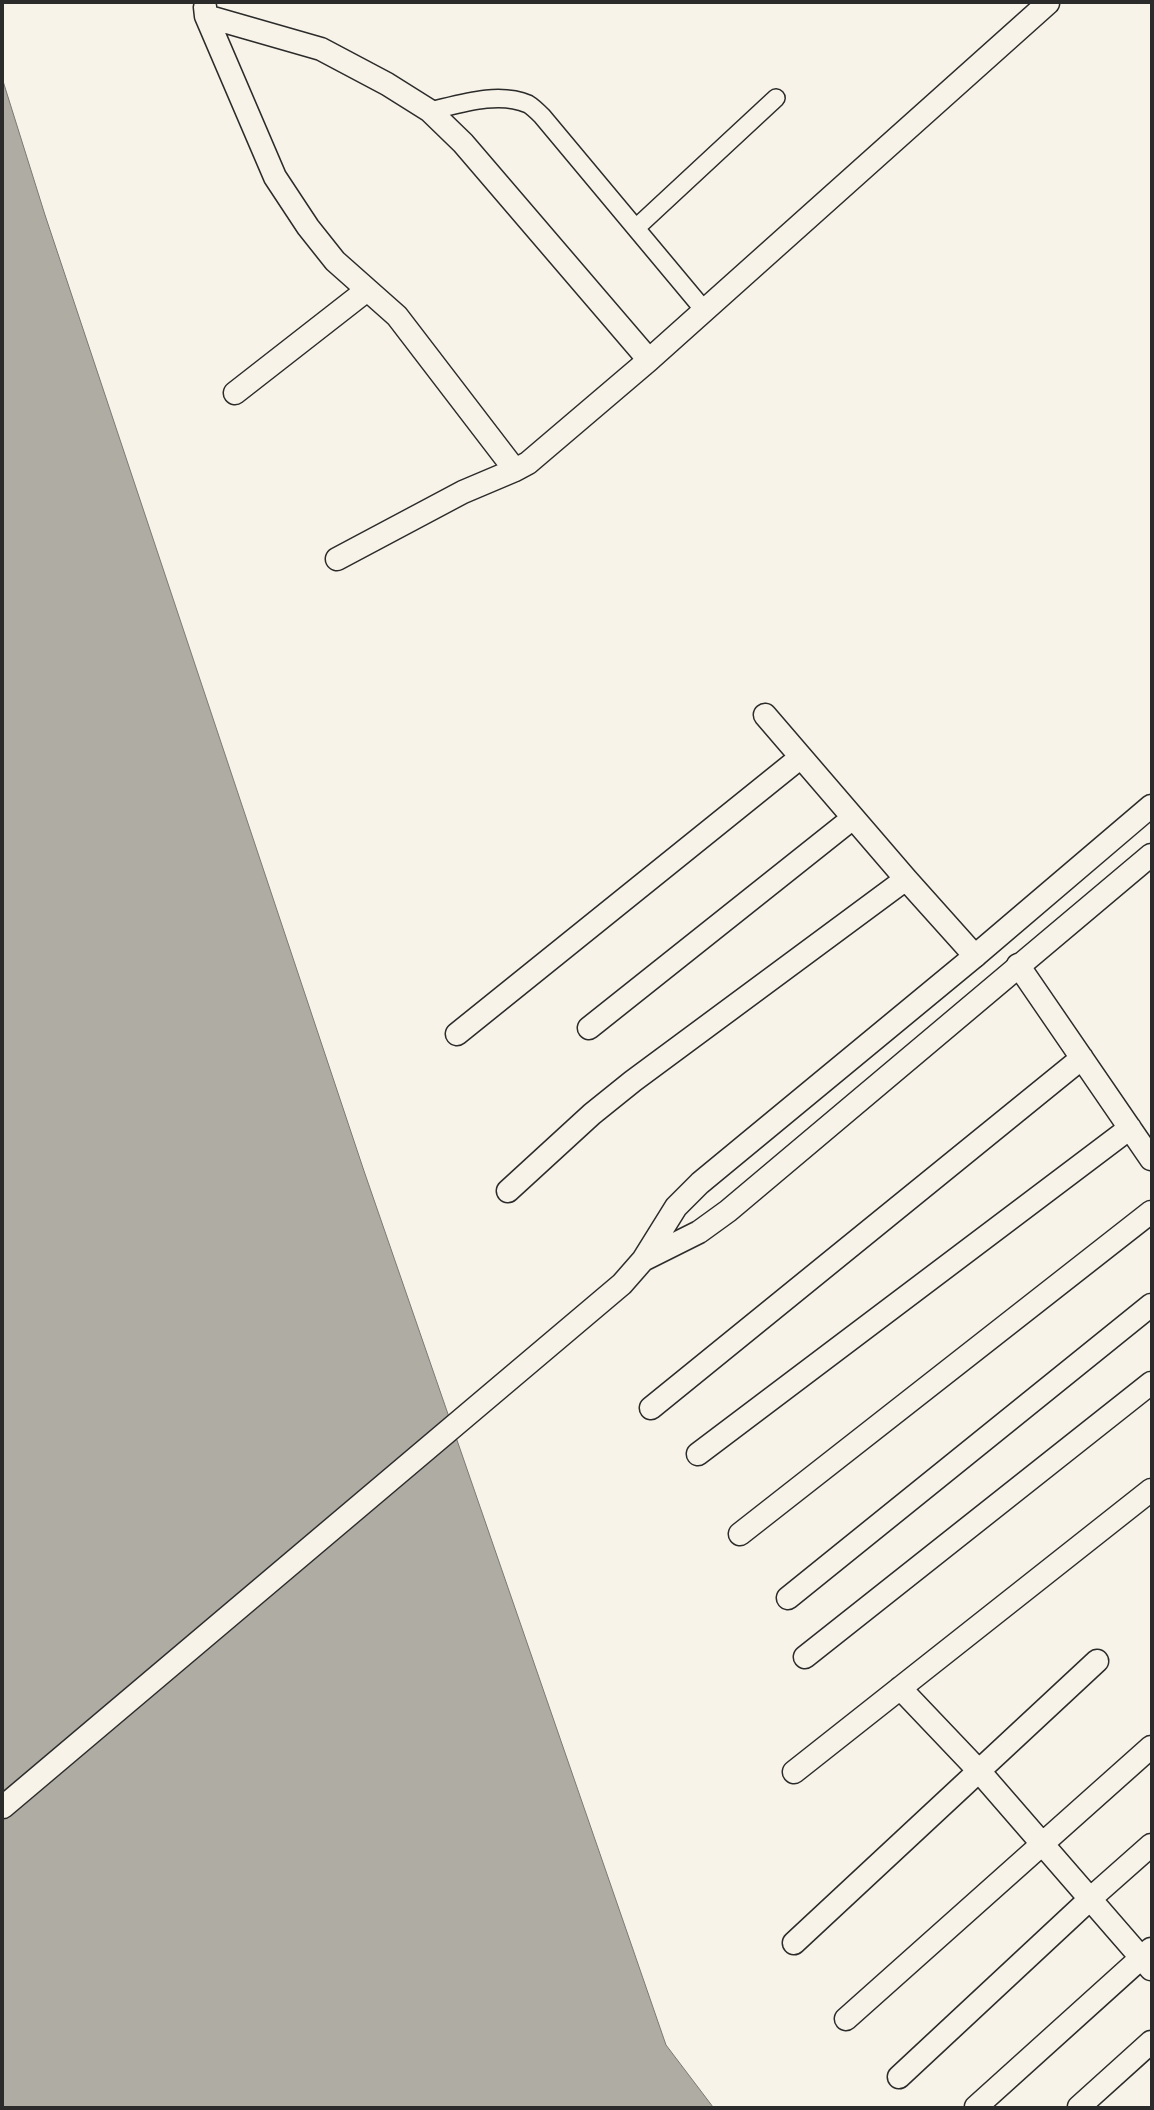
<!DOCTYPE html>
<style>
body{margin:0}
#map{position:relative;width:1154px;height:2110px;overflow:hidden;background:#f7f3e8;font-family:"Balsamiq Sans",sans-serif}
canvas{display:block}
.frame{position:absolute;inset:0;border:4px solid #2b2b2b;pointer-events:none}
</style>
<div id="map">
<canvas width="1154" height="2110"></canvas>
<div class="frame"></div>
</div>
<script>
const c = document.querySelector('canvas').getContext('2d');
c.lineJoin = 'round';
function paint(path, color) { c.fillStyle = color; c.fill(path, 'evenodd'); }
function stroke(path, color, width, dash) { c.strokeStyle = color; c.lineWidth = width; c.lineCap = dash ? 'butt' : 'round'; c.setLineDash(dash || []); c.stroke(path); }
const water = new Path2D(`
 M3 81 45 215 364 1171 666 2045 713 2107H3Z`);
paint(water, '#afaca4');
stroke(water, '#7a7874', 1);
const lane = new Path2D(`
 M430 111C460 104 498 91 528 104 533 107 538 112 542 116L704 310
 M636 228 776 98`);
const street = new Path2D(`
 M205 7 206 16 275 177 308 227 335 261 397 316 515 470
 M206 16 321 49 387 84 430 111 463 143 649 360
 M235 393 367 290
 M337 559 463 492 515 470 528 463 649 360 1048 3
 M765 715 906 879 975 956
 M1018 965 1151 1159
 M589 1028 853 818
 M457 1034 801 757
 M508 1191 592 1114 633 1081 906 879
 M651 1408 1082 1058
 M698 1454 1130 1128
 M740 1534 1151 1212
 M788 1598 1151 1305
 M805 1657 1151 1383
 M900 1688 979 1771 1151 1969
 M794 1772 1151 1490
 M794 1943 1097 1661
 M846 2019 1151 1747
 M899 2077 1090 1899 1151 1845
 M976 2107 1151 1949
 M1079 2107 1151 2042`);
const primary = new Path2D(`
 M643 1260 699 1232 728 1211 1151 855
 M3 1807 622 1284 643 1260 676 1207 700 1183 975 956 1151 806`);
stroke(lane, '#2b2b2b', 20);
stroke(street, '#2b2b2b', 25);
stroke(primary, '#2b2b2b', 25);
stroke(lane, '#f7f3e8', 17);
stroke(street, '#f7f3e8', 22);
stroke(primary, '#f7f3e8', 22);
</script>
